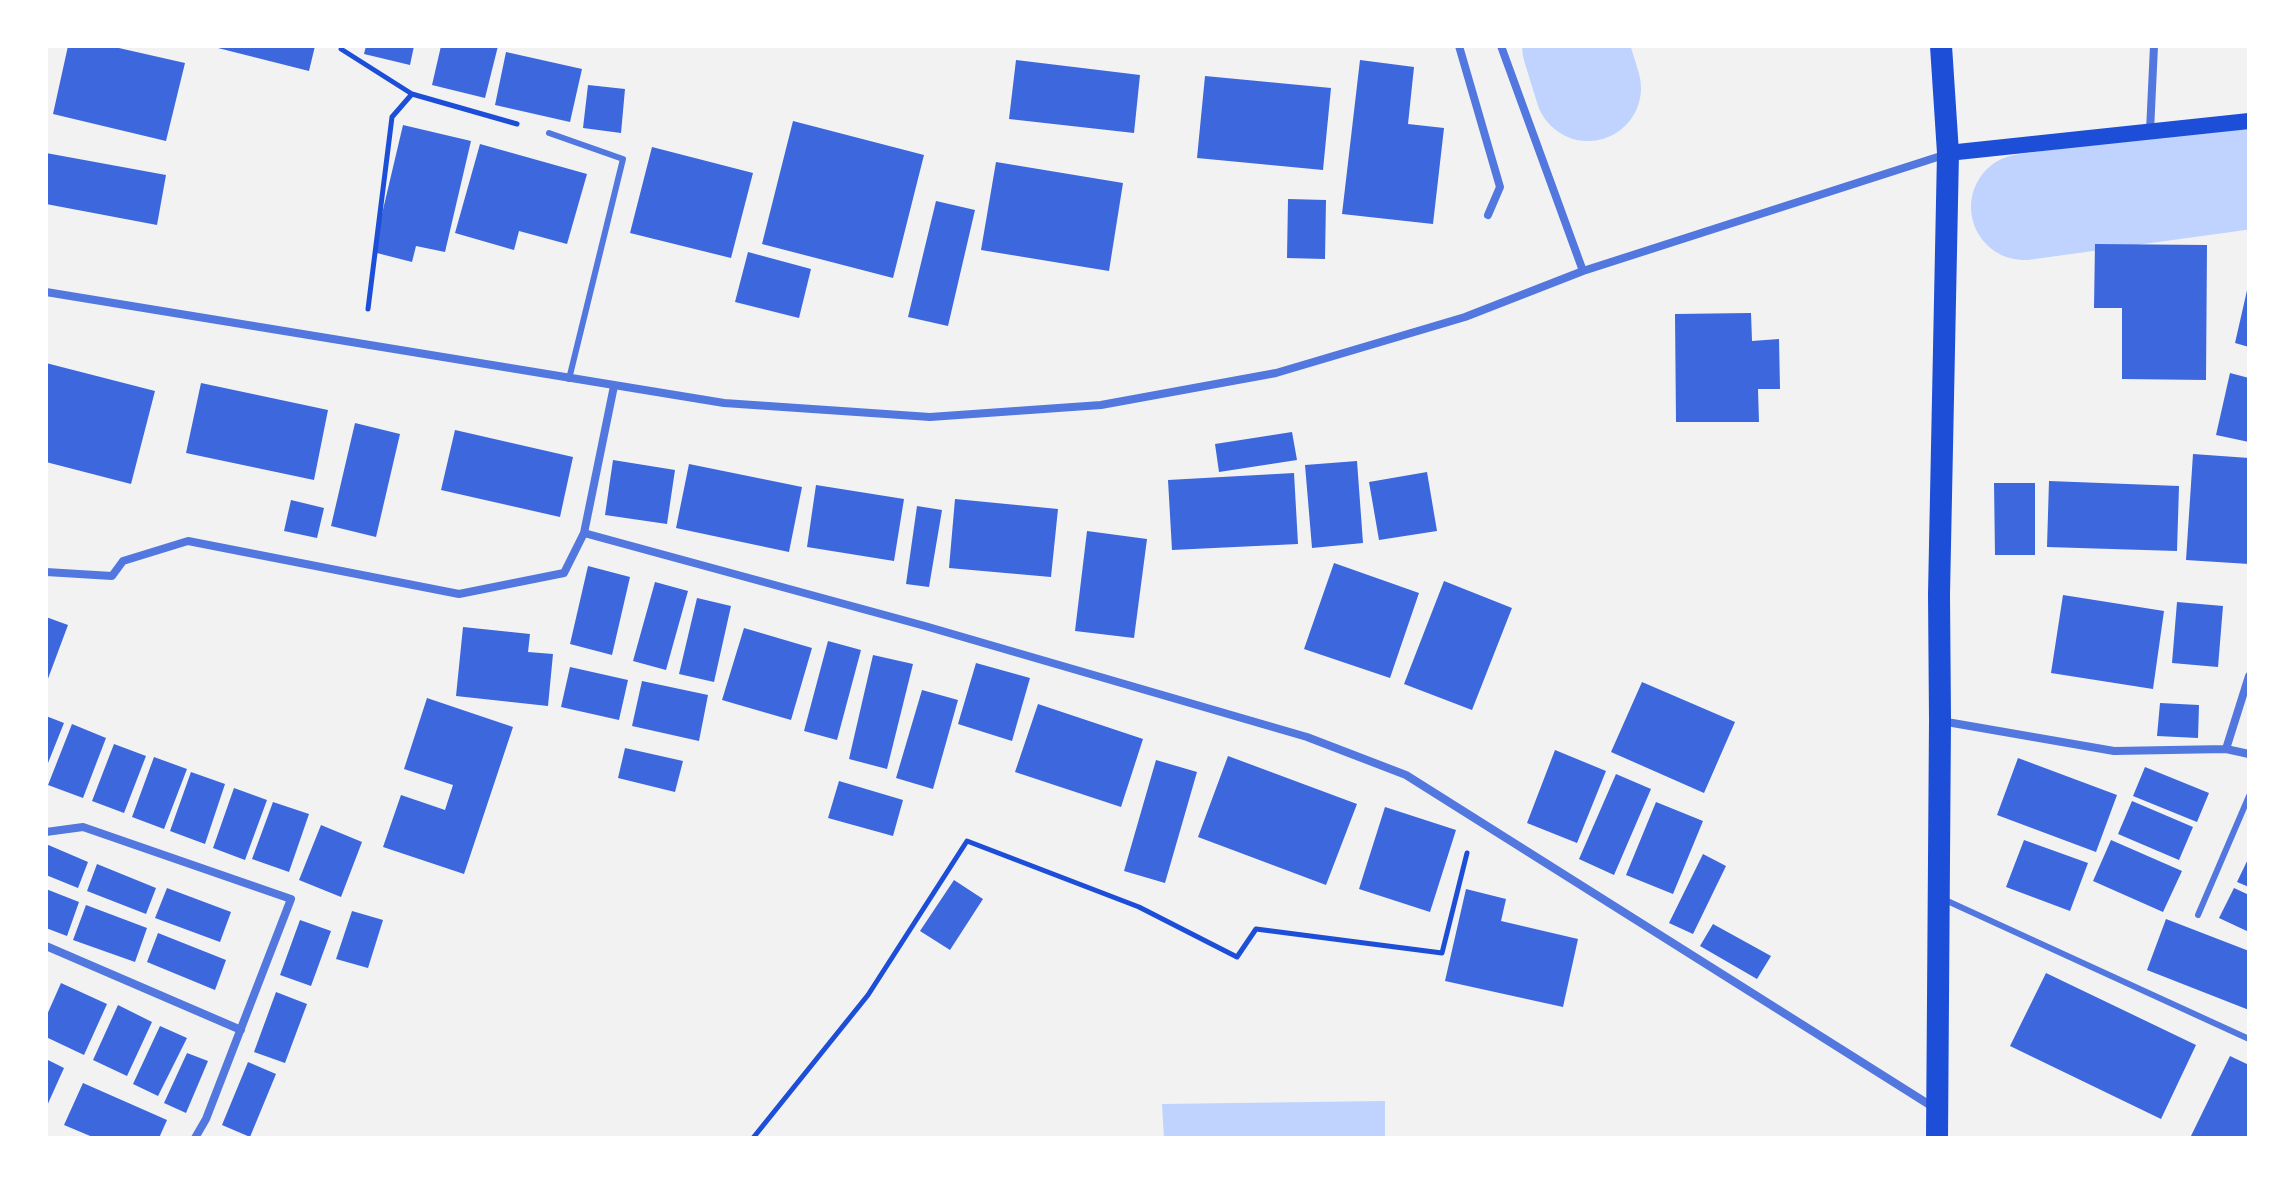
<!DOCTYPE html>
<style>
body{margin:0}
#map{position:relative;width:2295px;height:1184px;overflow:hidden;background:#f2f2f2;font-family:"Alegreya Sans",sans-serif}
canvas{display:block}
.frame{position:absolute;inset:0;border:48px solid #fff;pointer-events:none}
</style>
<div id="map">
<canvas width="2295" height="1184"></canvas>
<div class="frame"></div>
</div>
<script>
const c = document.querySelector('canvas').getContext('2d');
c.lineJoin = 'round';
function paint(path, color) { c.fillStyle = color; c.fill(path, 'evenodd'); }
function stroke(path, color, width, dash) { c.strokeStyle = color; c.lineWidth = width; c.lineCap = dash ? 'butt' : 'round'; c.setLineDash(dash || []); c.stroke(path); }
paint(new Path2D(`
 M1385 1101V1138H1164L1162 1104Z`), '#bfd3fe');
stroke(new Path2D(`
 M1575 46 1588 88
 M2024 207 2249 176`), '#bfd3fe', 106);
paint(new Path2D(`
 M68 46H110L185 63 166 141 53 114Z
 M210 46H315L309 71Z
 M366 46H414L410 65 364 54Z
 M441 46H498L485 98 432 85Z
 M506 52 582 69 570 122 495 105Z
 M1016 60 1140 75 1134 133 1009 119Z
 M1360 60 1414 67 1408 124 1444 128 1433 224 1342 214Z
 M1205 76 1331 88 1323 170 1197 158Z
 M588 85 625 89 621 133 583 128Z
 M793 121 924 155 893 278 762 244Z
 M403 125 471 141 445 252 416 246 412 262 373 252Z
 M480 144 587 174 567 244 519 231 514 250 455 233Z
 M652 147 753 173 731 258 630 233Z
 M46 153 166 175 157 225 46 204Z
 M996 162 1123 183 1109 271 981 250Z
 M1288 199 1326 200 1325 259 1287 258Z
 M936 201 975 210 948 326 908 317Z
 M2095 244 2207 245 2206 380 2122 379V308H2094Z
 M748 252 811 269 799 318 735 302Z
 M2248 286H2249V347L2235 343Z
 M1751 313 1752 341 1779 339 1780 389H1758L1759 422H1676L1675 314Z
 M46 363 155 391 131 484 46 462Z
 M2230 373 2249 378V442L2216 435Z
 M201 383 328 410 314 480 186 453Z
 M355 423 400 434 376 537 331 526Z
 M455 430 573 457 560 517 441 490Z
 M1292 432 1297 460 1219 472 1215 444Z
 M2193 454 2249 458V564L2186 560Z
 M613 460 675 470 667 524 605 515Z
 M1357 461 1363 543 1312 548 1305 465Z
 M689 464 802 487 789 552 676 528Z
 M1427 472 1437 531 1379 540 1369 482Z
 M1294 473 1298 544 1172 550 1168 480Z
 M2049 481 2179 486 2177 551 2047 547Z
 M1994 483H2035V555H1995Z
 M816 485 904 499 894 561 807 547Z
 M955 499 1058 509 1051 577 949 568Z
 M291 500 324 508 317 538 284 531Z
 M917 506 942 510 929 587 906 584Z
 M1087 531 1147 539 1134 638 1075 631Z
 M1334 563 1419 593 1390 678 1304 649Z
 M588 566 630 577 612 655 570 644Z
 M1444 581 1512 608 1472 710 1404 684Z
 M655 582 688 591 666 670 633 661Z
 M2063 595 2164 611 2153 689 2051 673Z
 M697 598 731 606 714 682 679 674Z
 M2177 602 2223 606 2218 667 2172 663Z
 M46 617 68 625 46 684Z
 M463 627 530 634 528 652 553 654 548 706 456 696Z
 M744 628 812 648 791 720 722 700Z
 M828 641 861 650 837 740 804 731Z
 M873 655 913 664 887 769 849 759Z
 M976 663 1030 678 1012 741 958 724Z
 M570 667 628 680 619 720 561 707Z
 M642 681 708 695 699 741 632 726Z
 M1642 682 1735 722 1704 793 1611 752Z
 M922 690 958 700 933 789 896 778Z
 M427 698 513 727 464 874 383 847 401 795 445 810 453 785 404 769Z
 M2160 703 2199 705 2198 738 2157 736Z
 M1038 704 1143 739 1121 807 1015 772Z
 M46 716 64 723 46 768Z
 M72 724 106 738 83 798 48 785Z
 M114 744 146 756 124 813 92 801Z
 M625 748 683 761 675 792 618 778Z
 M1555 750 1606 771 1577 843 1527 823Z
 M1228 756 1357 804 1326 885 1198 837Z
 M154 757 187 769 164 829 132 817Z
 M2018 758 2117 795 2096 852 1997 815Z
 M1156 760 1197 772 1165 883 1124 871Z
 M2145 767 2209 793 2197 822 2133 796Z
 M191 772 225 784 205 844 170 831Z
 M1616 774 1651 789 1614 875 1579 859Z
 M839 781 903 800 893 836 828 818Z
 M234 788 267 800 245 860 213 848Z
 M2132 801 2193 827 2179 860 2118 834Z
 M273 802 309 814 289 872 252 859Z
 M1656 802 1703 821 1673 894 1626 875Z
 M1385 807 1456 830 1430 912 1359 889Z
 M321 825 362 842 341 897 299 880Z
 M2024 840 2088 863 2070 911 2006 887Z
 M2111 840 2182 871 2163 912 2093 881Z
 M46 844 88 862 78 888 46 875Z
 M1703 854 1726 866 1693 934 1669 923Z
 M2249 857V887L2237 882Z
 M97 864 156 888 146 914 87 891Z
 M954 880 983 899 950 950 920 931Z
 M167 888 231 912 220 942 155 918Z
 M2234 888 2249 895V932L2219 918Z
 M46 889 79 902 67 936 46 928Z
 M1466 889 1506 899 1501 921 1578 939 1563 1007 1445 981Z
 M86 905 147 928 135 962 73 940Z
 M352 911 383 920 368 968 336 959Z
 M2166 919 2249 951V1010L2147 970Z
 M300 920 331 931 311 986 280 975Z
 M1713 924 1771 956 1757 979 1700 946Z
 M158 933 226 960 215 990 147 962Z
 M2046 973 2196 1045 2161 1119 2010 1046Z
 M61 983 107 1004 84 1055 46 1037V1017Z
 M276 992 307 1004 285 1063 254 1052Z
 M118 1005 152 1022 127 1076 93 1060Z
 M160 1026 187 1038 158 1096 133 1084Z
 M187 1053 208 1061 186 1113 164 1103Z
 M2230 1056 2249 1065V1138H2190Z
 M46 1059 64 1068 46 1108Z
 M248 1062 276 1074 250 1137 222 1125Z
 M83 1083 167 1120 159 1138H95L64 1125Z`), '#3d67dc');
stroke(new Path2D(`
 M342 46 341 49 412 94 517 124
 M368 309 392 117 412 94
 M753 1138 868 995 967 841 1139 907 1237 957 1256 929 1442 953 1467 853`), '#1d4ed8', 5);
stroke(new Path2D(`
 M549 133 623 159 569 379
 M1943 899 2249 1039
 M2198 915 2249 796`), '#5277de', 6);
stroke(new Path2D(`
 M1459 46 1500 187 1488 215
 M1501 46 1583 271
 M2150 131 2154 46
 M46 292 724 403 930 417 1101 405 1276 373 1465 317 1583 271 1947 154
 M584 533 925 626 1307 737 1406 775 1933 1107
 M46 572 112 576 123 561 188 541 459 594 564 573 584 533 614 386
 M1941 721 2114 751 2226 749 2249 754
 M2226 749 2249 676
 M46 832 83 827 291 899 206 1119 195 1138
 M46 946 241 1030`), '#5277de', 8);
stroke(new Path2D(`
 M1948 153 2249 121`), '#1d4ed8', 16);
stroke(new Path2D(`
 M1937 1138 1940 720 1939 594 1948 153 1941 46`), '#1d4ed8', 22);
</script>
